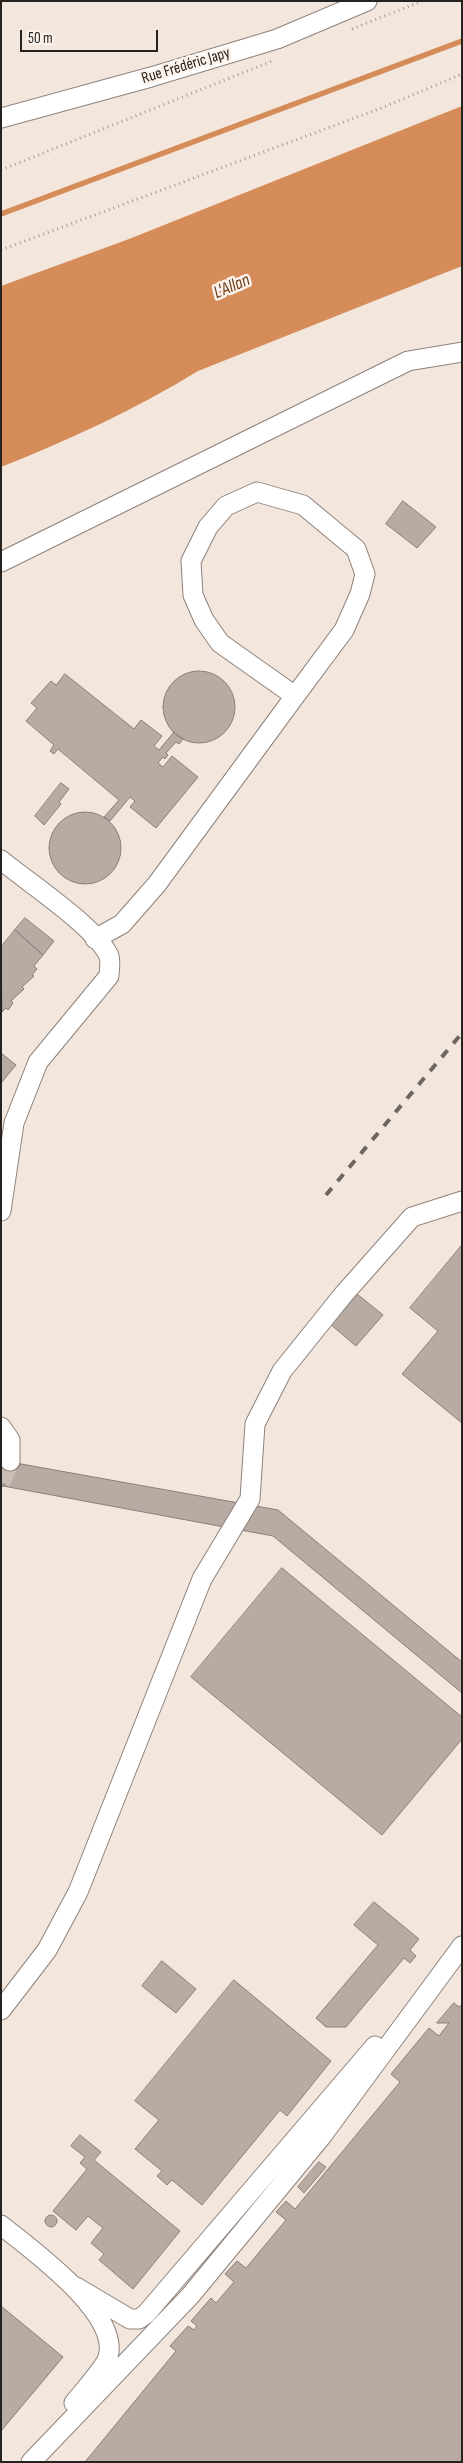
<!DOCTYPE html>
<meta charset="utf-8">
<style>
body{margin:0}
#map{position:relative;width:463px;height:2463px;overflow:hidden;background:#f2e6dd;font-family:"Sofia Sans Condensed",sans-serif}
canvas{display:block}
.frame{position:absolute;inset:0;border:2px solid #26221f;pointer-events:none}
.scale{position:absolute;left:20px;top:30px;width:138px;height:22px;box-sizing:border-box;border:2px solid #26221f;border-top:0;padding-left:6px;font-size:15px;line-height:18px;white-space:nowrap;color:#26221f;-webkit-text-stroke:4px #fdf3ed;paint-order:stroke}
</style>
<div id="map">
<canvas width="463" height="2463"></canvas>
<div class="frame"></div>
<div class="scale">50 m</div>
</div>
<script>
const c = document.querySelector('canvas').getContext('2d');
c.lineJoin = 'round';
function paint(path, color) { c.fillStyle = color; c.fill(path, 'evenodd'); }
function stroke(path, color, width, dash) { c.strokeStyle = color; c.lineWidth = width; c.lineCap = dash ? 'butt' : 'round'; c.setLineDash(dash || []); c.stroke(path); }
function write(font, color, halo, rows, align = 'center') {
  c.font = font + ' "Sofia Sans Condensed",sans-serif'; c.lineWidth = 5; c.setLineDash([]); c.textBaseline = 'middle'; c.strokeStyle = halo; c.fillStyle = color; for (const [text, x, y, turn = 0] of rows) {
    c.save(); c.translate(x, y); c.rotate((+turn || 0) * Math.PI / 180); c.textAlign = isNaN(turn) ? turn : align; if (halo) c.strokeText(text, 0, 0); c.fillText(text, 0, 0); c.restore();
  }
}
paint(new Path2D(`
 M462 106V266L198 371C136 409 69 440 1 467V286L129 239Z`), '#d58c58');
stroke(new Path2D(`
 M1 214 462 41`), '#d58c58', 5.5);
const building = new Path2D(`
 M403 501 436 527 417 548 386 524Z
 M163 707a36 36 0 1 1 72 0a36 36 0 1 1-72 0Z
 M65 674 134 729 141 720 162 736 154 746 159 750 174 732 183 739 179 744 176 742 166 753 168 755 165 759 163 757 158 763 163 767 172 756 198 777 156 828 130 807 135 801 130 797 110 821 104 817 119 800 58 749 54 754 50 751 54 745 26 721 37 708 31 703 51 681 56 685Z
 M61 783 69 789 59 802 61 804 44 825 35 816Z
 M49 848a36 36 0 1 1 72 0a36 36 0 1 1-72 0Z
 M25 918 54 941 43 955 15 930Z
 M15 930 43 955 34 966 37 969 32 975 34 976 22 987 24 989 11 1001 13 1003 8 1010 6 1008 2 1012 1 947Z
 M1 1053 16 1065 1 1083Z
 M462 1245V1423L402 1374 438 1331 410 1308Z
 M357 1294 383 1315 356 1346 330 1324Z
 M1 1459 21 1464 3 1486H1Z
 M21 1464 278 1510 462 1662V1693L273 1536 3 1486Z
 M282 1568 462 1717V1739L382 1835 191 1677Z
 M374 1902 419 1939 410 1950 416 1956 410 1963 404 1958 346 2027H326L316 2018 378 1945 354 1925Z
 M162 1961 196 1989 176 2013 142 1986Z
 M234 1980 331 2061 287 2116 280 2110 202 2205 172 2180 167 2185 157 2176 162 2171 135 2149 159 2120 135 2101Z
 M454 2003 459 2007 462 2004V2462H85L176 2351 170 2346 188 2326 194 2330 197 2326 191 2321 211 2298 216 2303 234 2282 225 2274 237 2261 246 2268 286 2220 276 2212 286 2201 295 2209 400 2082 391 2074 429 2028 439 2036 449 2023H437Z
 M80 2135 101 2152 94 2160 180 2231 133 2289 99 2260 104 2254 91 2243 103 2228 88 2216 76 2230 53 2211 87 2169 80 2163 85 2157 71 2146Z
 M319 2162 326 2167 304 2193 298 2187Z
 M45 2221a6 6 0 1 1 12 0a6 6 0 1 1-12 0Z
 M1 2306 63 2357 1 2431Z`);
paint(building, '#b7aba4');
stroke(building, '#8a7f78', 1);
stroke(new Path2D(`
 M1 1482 10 1461`), '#c9bfb7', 19, [19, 9]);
const minor = new Path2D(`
 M1 118 151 77 277 39 367 1
 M1 562 408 361 462 352
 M1 860C29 883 95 926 109 956 111 962 109 970 109 976L38 1062 14 1123 1 1211
 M95 939 122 924 157 884 295 696 344 630 360 594 365 574 356 549 303 505 257 492 226 506 208 527 191 561 193 595 204 620 220 643 295 696
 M1 1427 10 1440V1461
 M1 2010 47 1950 78 1892 202 1579 250 1499 255 1424 282 1371 343 1295 412 1217 462 1201
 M1 2225C30 2249 121 2313 108 2357 106 2366 81 2394 74 2403
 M76 2287 130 2319H139L146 2314 375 2046
 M31 2462 190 2296 321 2137 462 1946`);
stroke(minor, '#8e827b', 21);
stroke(new Path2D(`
 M352 29 422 1
 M1 170 272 61
 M1 250 384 107 462 74`), '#a69d96', 3, [1, 4]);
stroke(minor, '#fff', 19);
stroke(new Path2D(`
 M326 1195 462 1033`), '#6d6661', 4, [9, 9]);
write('16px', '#26221f', '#fdf3ed', [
 ["Rue Frédéric Japy",186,66,-17]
]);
write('italic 18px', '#6c3c15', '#fdf3ed', [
 ["L'Allan",232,287,-23]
]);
</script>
